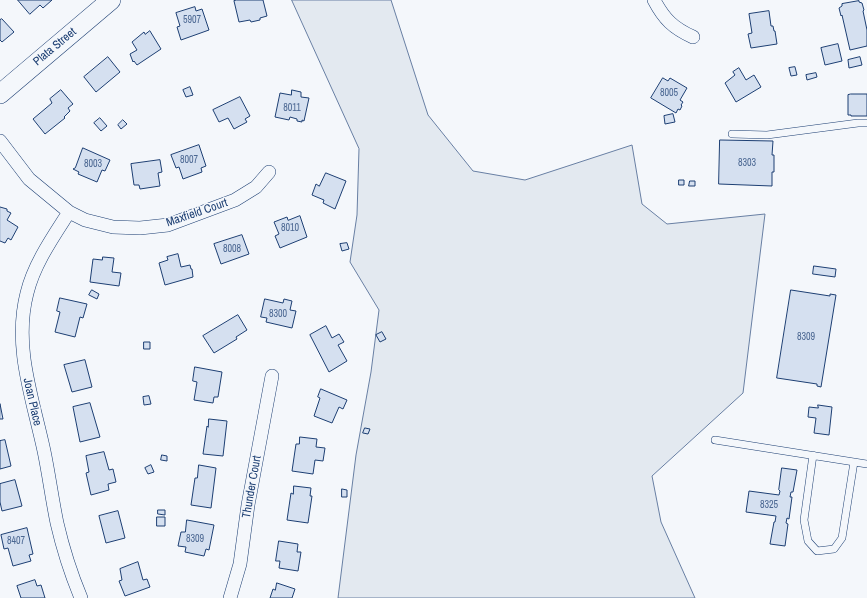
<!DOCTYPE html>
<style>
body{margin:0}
canvas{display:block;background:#f4f7fb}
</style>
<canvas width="867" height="598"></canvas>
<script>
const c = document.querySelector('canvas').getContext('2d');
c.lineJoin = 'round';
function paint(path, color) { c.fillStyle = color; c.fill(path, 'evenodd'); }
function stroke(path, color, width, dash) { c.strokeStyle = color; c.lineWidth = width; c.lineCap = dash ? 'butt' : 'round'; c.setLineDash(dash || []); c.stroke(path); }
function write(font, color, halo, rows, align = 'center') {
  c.font = font + ' "Archivo Narrow",sans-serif'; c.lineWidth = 3; c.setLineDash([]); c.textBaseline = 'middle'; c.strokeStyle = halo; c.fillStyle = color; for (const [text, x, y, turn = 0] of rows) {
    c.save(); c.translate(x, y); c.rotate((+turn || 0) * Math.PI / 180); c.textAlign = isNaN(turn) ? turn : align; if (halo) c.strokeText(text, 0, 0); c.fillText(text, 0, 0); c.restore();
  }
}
const green = new Path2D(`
 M292 0H391L428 115 473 171 525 180 632 145 642 204 667 224 765 214 743 393 652 476 661 522 695 598H338L356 455 371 372 379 310 350 262 357 215 359 149Z`);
paint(green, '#e3e9f0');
stroke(green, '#687fa3', 1);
const building = new Path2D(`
 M18 0H52L43 8 40 5 30 14Z
 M237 0H263L267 16 260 18V20L251 22 250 20 239 22 234 1Z
 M859 1V2L862 3 864 10 863 11 867 30V46L850 50 842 15 841 16 839 8 842 6V4Z
 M195 7 196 11 202 9 209 30 181 40 177 27 180 26 176 13Z
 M769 11 771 26H773L774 31H775L777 44 751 48 748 34 752 33 749 14Z
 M2 19 14 32 2 42 0 40V20Z
 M150 31 161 49 137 65 134 61 133 62 130 54 137 50 132 42 144 32 145 34Z
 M838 44 842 61 825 65 821 48Z
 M108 57 120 72 96 92 84 77Z
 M860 57 862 65 849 68 848 60Z
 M795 67 797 75 791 76 789 68Z
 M739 68 746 80 754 75 761 87 736 102 725 83 735 75 733 72Z
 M816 73 817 77 807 80 806 75Z
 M663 78 668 81 670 78 687 88 680 100 683 102 681 105 682 106 680 110 678 109 676 113 651 98Z
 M190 87 193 95 186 97 183 90Z
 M61 90 73 104 68 108 70 111 64 117 65 118 45 134 33 119 52 103 50 99Z
 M292 90 301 92V97L309 98 304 121 302 120V122L297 121V119L290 117 289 120 275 117 280 93 291 95Z
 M851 94H867V116H851V115H848V95Z
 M240 97 250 116 245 119 247 122 234 129 228 118 219 122 213 110Z
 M673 114 675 122 665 124 664 116Z
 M100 118 107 126 101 131 94 123Z
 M123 120 127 124 121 129 118 125Z
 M720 140 773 141 772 155H774V172H772V186L719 184Z
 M199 145 206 166 201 168 202 172 183 179 179 167 176 168 171 155Z
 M83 148 110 160 105 171 102 170 97 182 78 174 79 172 73 169 75 168Z
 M160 160 162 172 158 173 160 186 140 189 139 185H134L131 164Z
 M326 173 346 181 335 209 323 203 324 200 312 195 316 184 319 186Z
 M679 180H684V185H679Z
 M690 181H695V186H689Z
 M0 207 7 209V211L11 213 7 220 18 227 11 240 8 238 5 243 0 241Z
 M300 216 307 237 280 248 275 236 279 234 274 222 287 217 288 220Z
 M242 235 249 254 221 264 214 244Z
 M347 243 349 249 342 251 340 244Z
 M178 254 181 267 190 265 191 269H192L193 277 165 285 159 263 168 260 167 257Z
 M103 257 114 258 112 272 121 273 119 286 90 282 93 259 102 260Z
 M814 266 836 269 835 277 813 274Z
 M92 290 99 294 97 299 89 295Z
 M791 290 830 296V294L836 295 821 387 817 386V384L777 378Z
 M60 298 87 304 83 318 80 317 75 337 55 332 60 312 57 311Z
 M265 299 283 303 284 299 292 301 290 310 296 311 292 328 266 322 267 318 261 317Z
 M238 315 247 330 236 337 237 339 214 353 203 336Z
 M326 326 332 338 339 334 344 342 338 345 347 361 329 372 310 335Z
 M382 332 386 339 380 342 376 335Z
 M144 342H150V349H144Z
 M85 360 92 387 72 392 64 365Z
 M195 367 222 372 218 397H214L213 403 194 400 197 382 193 381Z
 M321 389 347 400 343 409 339 407 332 423 314 416 320 398 318 397Z
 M149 396 151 404 144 405 143 397Z
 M90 403 100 437 80 442 73 407Z
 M0 404 3 419H0Z
 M818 405 832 407 829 435 814 433 816 418 808 417 809 407 818 408Z
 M209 419 227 421 223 456 203 454 207 426 208 427Z
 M365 428 370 429 368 434 363 433Z
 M300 437 317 439 316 447 325 448 323 461 315 460 313 474 292 471 296 444H299Z
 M5 440 11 466 0 469V441Z
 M104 452 109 470 113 469 116 482 108 484 109 490 91 495 86 473 89 472 86 456Z
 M162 455 167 456V461L161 460Z
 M151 465 154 472 148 474 145 468Z
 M199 465 216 468 211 508 191 505 195 478H197Z
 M782 468 797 470 793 492H791L790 497H792L789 519 787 518 786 523 788 524 785 546 770 544 774 522H775L776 516 746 512 749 491 779 495 780 491 779 490Z
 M15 480 22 506 2 511 0 502V484Z
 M294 486 311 488 310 496H312L308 523 287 520 291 493 293 494Z
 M342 489 347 490V497H342Z
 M158 510H165V515L158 514Z
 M118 511 125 538 106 543 99 516Z
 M157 517H165V526H157Z
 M187 520 214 525 209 550 206 549 204 556 185 552 186 547 178 546 181 532H185Z
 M27 528 33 554 29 555 31 561 13 566 8 548 4 549 1 535Z
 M279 541 298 544 297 552H301L298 571 279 568 280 561H276Z
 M138 562 143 580 147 579 150 587 125 596 119 581 122 580 120 569Z
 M35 580 37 586 41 585 45 598H21L17 586Z
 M277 583 295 589 292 598H270L273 589 275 590Z`);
paint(building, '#d5e0f0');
stroke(building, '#1d3f73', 1);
const lane = new Path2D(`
 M732 134 767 135 858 123H867
 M715 440 867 464
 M813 455 804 520 808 541 817 551 834 549 842 538 854 462`);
const street = new Path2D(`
 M654 0C664 19 673 28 693 37
 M0 141 29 179 69 212 85 220 113 227 140 228 168 225 235 200 256 187 269 172
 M69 212C53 237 34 264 27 293 13 347 33 399 44 451 49 475 52 499 57 523 63 549 71 574 81 598
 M230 598 240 564 248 505 272 376`);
const secondary = new Path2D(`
 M0 94 111 0`);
stroke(lane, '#1d3f73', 8);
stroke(street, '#1d3f73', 14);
stroke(secondary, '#1d3f73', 20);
stroke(lane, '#f4f7fb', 7);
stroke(street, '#f4f7fb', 13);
stroke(secondary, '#f4f7fb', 19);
write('10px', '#4b6792', null, [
 ["5907",192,20],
 ["8005",669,93],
 ["8011",292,108],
 ["8007",189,160],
 ["8303",747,163],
 ["8003",93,164],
 ["8010",290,228],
 ["8008",232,249],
 ["8300",278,314],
 ["8309",806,337],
 ["8325",769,505],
 ["8309",195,539],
 ["8407",16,541]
]);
write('12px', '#1d3f73', '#f4f7fb', [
 ["Plata Street",55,47,-40],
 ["Maxfield Court",197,213,-19],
 ["Joan Place",32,402,77],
 ["Thunder Court",252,487,-80]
]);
</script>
